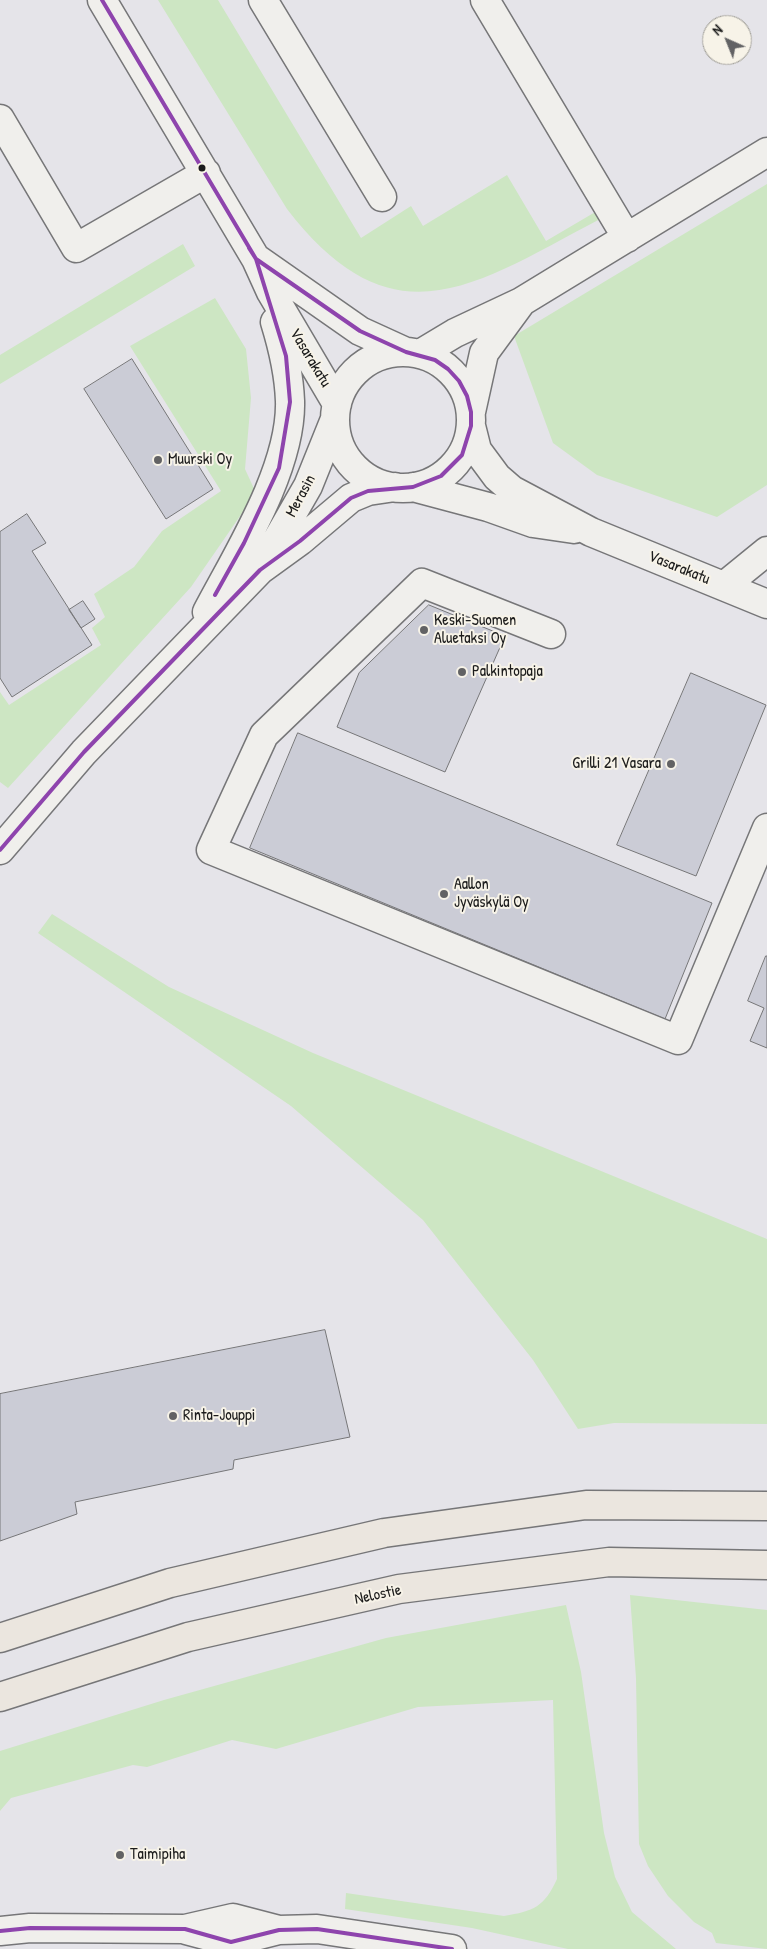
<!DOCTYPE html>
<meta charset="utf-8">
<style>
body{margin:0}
#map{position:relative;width:767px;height:1949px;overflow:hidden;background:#e5e4e9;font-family:"Patrick Hand",sans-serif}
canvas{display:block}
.north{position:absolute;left:702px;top:15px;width:50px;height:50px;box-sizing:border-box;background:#f7f3e8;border:1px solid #9f9d96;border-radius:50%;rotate:316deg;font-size:14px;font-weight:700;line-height:20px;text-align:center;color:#1c1c1c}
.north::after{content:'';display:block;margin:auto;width:18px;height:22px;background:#626264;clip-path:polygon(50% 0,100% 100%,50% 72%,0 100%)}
</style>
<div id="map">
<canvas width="767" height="1949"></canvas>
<div class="north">N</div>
</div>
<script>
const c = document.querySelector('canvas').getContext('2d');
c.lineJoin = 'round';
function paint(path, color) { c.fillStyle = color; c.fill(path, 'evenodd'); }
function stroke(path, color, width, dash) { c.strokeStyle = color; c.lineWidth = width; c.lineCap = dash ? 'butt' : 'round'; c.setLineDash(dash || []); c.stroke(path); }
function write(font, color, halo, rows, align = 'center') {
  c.font = font + ' "Patrick Hand",sans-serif'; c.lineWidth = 4; c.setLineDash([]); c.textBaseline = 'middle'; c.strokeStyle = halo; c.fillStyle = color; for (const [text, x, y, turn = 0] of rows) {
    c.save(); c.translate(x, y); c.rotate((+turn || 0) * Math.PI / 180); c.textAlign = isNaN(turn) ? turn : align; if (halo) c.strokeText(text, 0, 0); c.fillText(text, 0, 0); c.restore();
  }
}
paint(new Path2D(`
 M158 0H218L361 238 411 206 423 226 507 175 546 241 597 211 602 218C476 284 394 348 287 209Z
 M767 184V485L717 517 597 475 553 443 514 336Z
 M183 244 195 266 0 384V355Z
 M215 298 246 349 251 398 245 469 256 493 191 587 8 788 0 782V692L9 705 101 645 92 628 105 617 94 594 134 567 162 531 221 491 130 346Z
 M52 914 169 987 313 1053 767 1239V1424L614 1423 578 1429 533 1360 423 1220 291 1106 38 933Z
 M630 1595 767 1610V1949L716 1943 712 1933 694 1922 668 1896 648 1866 639 1844 636 1678Z
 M566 1605 581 1672 604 1833 615 1877 632 1912 676 1949H568L472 1928 345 1909 346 1893 504 1916C534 1911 544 1907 557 1879L553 1700 418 1707 276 1749 232 1740 147 1767 133 1765 11 1798 0 1811V1751L164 1700 386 1638Z`), '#cde6c3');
const building = new Path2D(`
 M132 359 213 489 166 519 84 389Z
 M27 514 46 543 32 551 92 645 12 697 0 678V532Z
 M83 601 95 619 81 628 69 610Z
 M429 605 505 636 445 772 337 727 359 673Z
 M691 673 766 705 696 876 617 845Z
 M298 733 712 903 665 1019 250 848Z
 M766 956H767V1048L750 1041 764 1008 748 1001Z
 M325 1330 350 1437 234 1460 233 1469 75 1502 77 1514 0 1541V1394Z`);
paint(building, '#cbccd6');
stroke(building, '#767678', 1);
const minor = new Path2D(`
 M102 0 256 259 271 292 337 404
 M263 0 382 197
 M485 0 627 238
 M0 119 76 248 206 173
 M257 259 360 331 406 352
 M335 420a68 68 0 1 1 136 0a68 68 0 1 1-136 0Z
 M420 354 455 333 521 302 767 152
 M471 412 484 353 520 304
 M471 426 477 450 497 477 512 490 591 532 767 604
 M413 487 488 507 533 523 574 529
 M265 561 308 486 335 419
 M724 586 767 551
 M207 612C238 553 292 468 290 401 289 373 283 348 275 322
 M551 634 422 583 264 735 211 850 678 1040 767 828
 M0 850 84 752 260 570 300 541 351 498 368 491 395 487
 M186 1930 231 1942 279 1930 317 1929 452 1949
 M0 1931 30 1928 185 1929 233 1918 279 1930`);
const highway = new Path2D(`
 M0 1638 170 1583 384 1533 586 1505 767 1506
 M0 1697 188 1637 399 1589 609 1562 767 1565`);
stroke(minor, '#767678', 31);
stroke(highway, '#767678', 31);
stroke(minor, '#f0efec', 28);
stroke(highway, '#ebe6df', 28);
stroke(new Path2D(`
 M215 595 244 543 279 468 290 402 286 356 256 259 249 248
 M0 850 84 752 260 570 300 541 351 498 368 491 413 487 441 476 462 455 471 426V412L467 396 459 381 448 369 435 360 406 352 360 331 256 259 102 0
 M0 1931 30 1928 185 1929 231 1942 279 1930 317 1929 452 1949`), '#8e44ad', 4);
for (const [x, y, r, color] of [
 [202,168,4.5,"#1c1c1c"],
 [158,460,5,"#626264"],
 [424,630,5,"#626264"],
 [462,672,5,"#626264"],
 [671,764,5,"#626264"],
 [444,894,5,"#626264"],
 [173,1416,5,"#626264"],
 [120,1855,5,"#626264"]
]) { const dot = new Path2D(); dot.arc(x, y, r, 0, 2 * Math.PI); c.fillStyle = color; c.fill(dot); stroke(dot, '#f7f3e8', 2); }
write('16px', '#1c1c1c', '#f7f3e8', [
 ["Vasarakatu",310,358,59],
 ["Merasin",301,496,-62],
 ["Vasarakatu",679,568,22],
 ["Nelostie",378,1595,-12]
]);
write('16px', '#1c1c1c', '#f7f3e8', [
 ["Muurski Oy",168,460],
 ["Keski-Suomen",434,621],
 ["Aluetaksi Oy",434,639],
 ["Palkintopaja",472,672],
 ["Grilli 21 Vasara",661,764,"right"],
 ["Aallon",454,885],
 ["Jyväskylä Oy",454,903],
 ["Rinta-Jouppi",183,1416],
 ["Taimipiha",130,1855]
], 'left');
</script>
